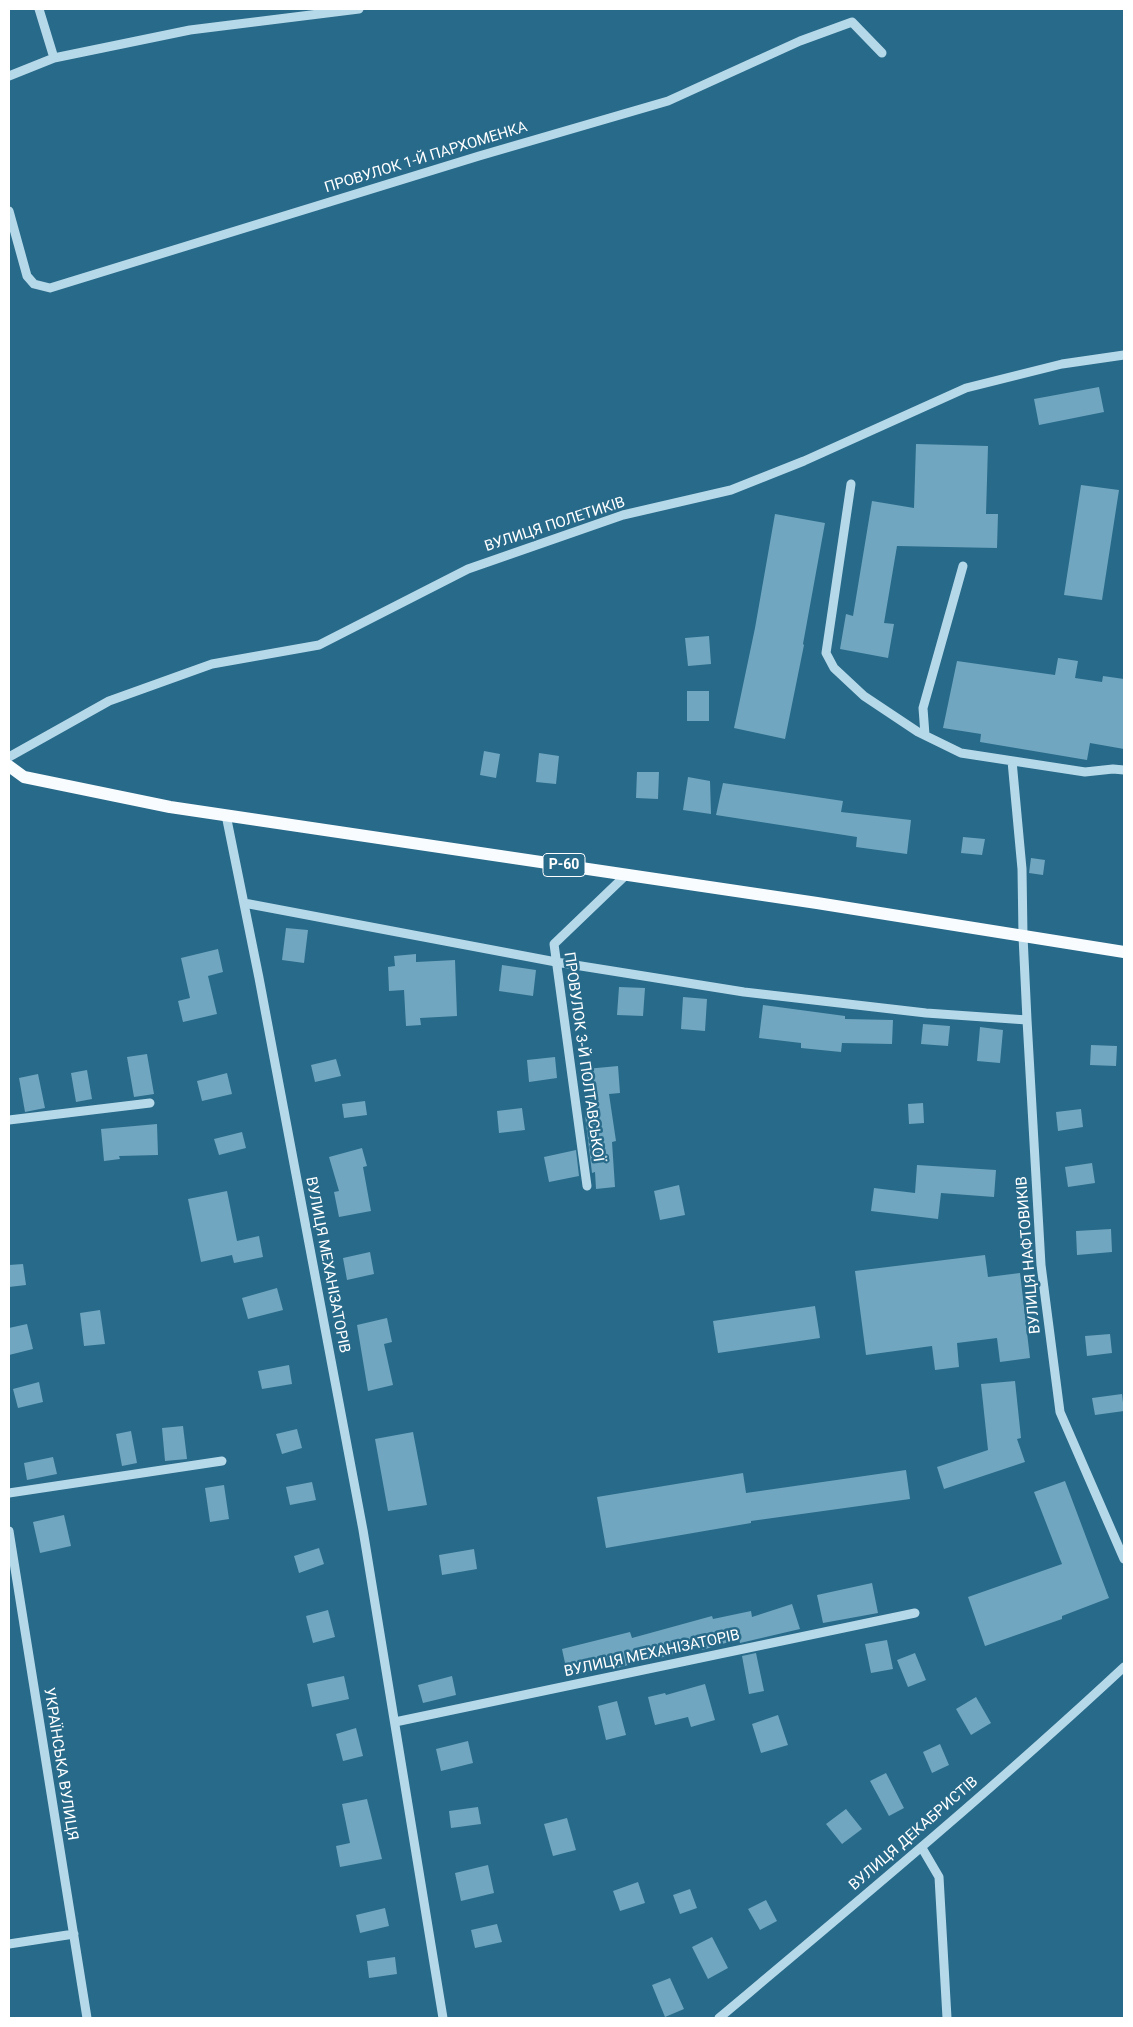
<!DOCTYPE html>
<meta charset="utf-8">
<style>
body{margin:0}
#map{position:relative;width:1133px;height:2027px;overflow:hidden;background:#286a8a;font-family:Roboto,sans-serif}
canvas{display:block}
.frame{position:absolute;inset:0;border:10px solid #fff;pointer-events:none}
</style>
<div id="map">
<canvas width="1133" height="2027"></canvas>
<div class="frame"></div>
</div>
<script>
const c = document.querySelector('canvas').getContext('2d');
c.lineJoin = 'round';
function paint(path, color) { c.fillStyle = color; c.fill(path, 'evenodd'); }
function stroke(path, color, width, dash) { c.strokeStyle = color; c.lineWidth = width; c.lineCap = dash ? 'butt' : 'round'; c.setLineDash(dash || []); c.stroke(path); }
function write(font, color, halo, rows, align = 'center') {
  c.font = font + ' Roboto,sans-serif'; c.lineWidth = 5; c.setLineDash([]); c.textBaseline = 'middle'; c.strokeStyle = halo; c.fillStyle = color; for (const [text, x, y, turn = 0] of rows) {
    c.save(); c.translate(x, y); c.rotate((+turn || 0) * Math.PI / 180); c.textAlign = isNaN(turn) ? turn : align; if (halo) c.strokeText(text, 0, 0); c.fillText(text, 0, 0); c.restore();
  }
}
paint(new Path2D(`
 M1099 387 1104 412 1039 425 1034 399Z
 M916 444 988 446 986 514H998L997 548 897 546 884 623 894 624 888 658 840 649 846 614 853 616 872 501 914 508Z
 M1081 485 1119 490 1102 600 1064 595Z
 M775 514 825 523 803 644 804 645 785 739 734 728 755 628Z
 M709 636 711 664 688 666 685 638Z
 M1058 658 1078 661 1075 678 1102 682 1103 676 1124 679V749L1090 743 1087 760 980 742 981 734 943 728 957 661 1055 675Z
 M687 691H709V721H687Z
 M484 751 500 754 496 778 480 775Z
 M539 753 559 756 556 784 536 782Z
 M637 772H659L658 799 636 798Z
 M688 777 710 781 711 814 683 810Z
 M723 783 843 801 841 812 911 820 907 854 856 847 857 837 716 815Z
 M963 837 985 839 982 855 961 853Z
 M1031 858 1045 860 1043 875 1029 873Z
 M286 928 308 930 304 963 282 960Z
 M218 949 223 972 208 976 217 1014 183 1022 178 1001 190 998 181 958Z
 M416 954V962L455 960 457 1016 420 1018 421 1025 406 1026 404 990 389 991 388 967 395 966 394 956Z
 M502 965 536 970 533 996 499 991Z
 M619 987 645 988 643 1016 617 1015Z
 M683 997 707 999 705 1031 681 1029Z
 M763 1005 845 1016V1019L893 1020 892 1044 842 1043 841 1052 801 1048V1043L759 1038Z
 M923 1024 950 1026 948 1046 921 1044Z
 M980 1027 1003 1030 1000 1063 977 1061Z
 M1091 1045 1117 1046 1116 1066 1090 1065Z
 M147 1054 154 1094 134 1097 127 1057Z
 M555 1057 557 1078 529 1082 527 1060Z
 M336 1059 341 1076 315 1082 311 1065Z
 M618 1066 620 1093 609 1094 616 1141 612 1142 615 1187 596 1189 595 1172 592 1173 585 1115 590 1114 586 1069Z
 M87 1070 92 1099 76 1102 71 1073Z
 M227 1073 232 1094 202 1101 197 1081Z
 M38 1074 45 1108 25 1112 19 1078Z
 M365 1101 367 1115 344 1118 342 1104Z
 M923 1103 924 1123 909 1124 908 1104Z
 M522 1108 525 1130 499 1133 497 1111Z
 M1081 1109 1083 1127 1058 1131 1056 1112Z
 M157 1124 158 1155 119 1156 120 1159 104 1161 101 1129Z
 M242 1132 246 1148 219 1155 214 1139Z
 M362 1148 367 1166 363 1167 371 1211 339 1217 334 1192 339 1191 329 1157Z
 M576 1150 579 1176 549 1182 544 1157Z
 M1092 1163 1095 1183 1068 1187 1065 1167Z
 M917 1165 996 1170 994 1197 941 1193 938 1219 871 1211 874 1188 915 1193Z
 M679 1185 685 1215 660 1220 654 1191Z
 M227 1191 237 1241 259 1236 263 1257 234 1263 232 1255 201 1262 188 1199Z
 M1111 1229 1112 1252 1077 1255 1076 1231Z
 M370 1252 374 1274 347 1280 343 1258Z
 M985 1255 988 1277 1020 1273 1030 1358 1000 1362 997 1338 957 1343 959 1367 935 1370 932 1346 866 1355 855 1271Z
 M23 1264 26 1285 9 1287V1265Z
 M277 1288 283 1310 248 1319 242 1298Z
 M815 1306 820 1338 718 1353 713 1321Z
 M100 1310 105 1344 84 1346 80 1313Z
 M387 1318 392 1342 384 1344 393 1385 368 1391 357 1325Z
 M27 1324 33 1349 9 1355V1328Z
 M1110 1334 1112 1353 1087 1356 1085 1336Z
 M289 1365 292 1384 262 1389 258 1371Z
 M1015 1381 1021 1438 1017 1439 1025 1462 944 1489 937 1467 988 1450 981 1384Z
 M39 1382 43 1402 18 1408 13 1389Z
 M1122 1394 1124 1411 1095 1415 1092 1398Z
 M183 1426 187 1459 165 1461 162 1428Z
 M297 1429 302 1448 282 1454 276 1434Z
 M131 1431 137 1463 122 1466 116 1434Z
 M413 1432 427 1505 388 1511 375 1439Z
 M53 1457 57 1474 27 1480 24 1463Z
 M906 1470 910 1499 751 1521V1523L606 1548 597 1497 743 1473 746 1493Z
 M1065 1481 1109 1598 1062 1616V1619L985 1646 968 1597 1062 1564 1034 1492Z
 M312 1482 316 1500 290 1505 286 1487Z
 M224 1485 229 1519 210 1522 205 1488Z
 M64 1515 71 1546 40 1553 33 1522Z
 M319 1548 324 1564 299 1573 294 1556Z
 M474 1549 477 1569 442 1575 439 1555Z
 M872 1583 878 1613 823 1623 817 1595Z
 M792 1604 800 1629 740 1643 739 1639 702 1650 701 1646 660 1658V1656L614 1669 613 1666 568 1677 562 1649 630 1632 632 1638 712 1616 713 1619 751 1611 752 1617Z
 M328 1610 335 1637 313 1643 306 1616Z
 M887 1640 893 1669 871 1673 865 1644Z
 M756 1653 764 1691 749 1694 742 1656Z
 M915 1653 926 1680 908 1687 897 1660Z
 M344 1676 349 1699 312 1707 307 1684Z
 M452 1676 456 1695 423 1703 418 1685Z
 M705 1684 715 1720 691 1727 688 1717 655 1725 648 1697 665 1693 666 1695Z
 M976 1697 991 1723 971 1735 956 1709Z
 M617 1701 626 1735 606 1740 598 1706Z
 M778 1715 788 1745 761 1753 752 1724Z
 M356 1728 363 1756 343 1761 336 1734Z
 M468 1741 473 1763 441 1771 436 1749Z
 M940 1744 949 1765 932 1773 923 1752Z
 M886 1773 904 1808 889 1816 870 1781Z
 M367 1799 382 1859 340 1867 336 1846 350 1843 342 1804Z
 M478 1807 481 1824 451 1828 449 1811Z
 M846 1809 862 1829 842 1844 826 1824Z
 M567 1818 576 1850 553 1856 544 1824Z
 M488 1865 494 1893 461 1901 455 1873Z
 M638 1882 645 1903 620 1911 613 1891Z
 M690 1889 697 1908 680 1914 673 1895Z
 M766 1900 777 1921 760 1930 748 1909Z
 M385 1908 389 1926 360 1933 356 1915Z
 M497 1924 502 1942 475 1948 471 1930Z
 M712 1937 728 1968 708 1979 692 1947Z
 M395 1957 397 1974 369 1978 367 1961Z
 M670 1978 684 2009 665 2017 652 1985Z`), '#70a6bf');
stroke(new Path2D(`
 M39 9 54 58
 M9 76 54 58 190 30 359 9
 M9 211 27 276 34 284 50 288 479 156 668 101 800 41 852 22 882 53
 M851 484 826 653 834 668 864 696 918 732 961 753 1085 772 1113 769 1124 770
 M925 735 923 708 963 566
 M9 757 109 701 212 664 319 645 468 569 623 515 731 490 804 461 966 388 1062 364 1124 355
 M1012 761 1022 869 1023 936 1027 1020 1041 1265 1060 1412 1124 1559
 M226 815 259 978 363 1530 443 2018
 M244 903 556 962 744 992 926 1013 1027 1020
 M9 1120 150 1103
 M587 1186 554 944 627 874
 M9 1493 222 1461
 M9 1531 87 2018
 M395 1722 915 1613
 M922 1848 939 1877 947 2018
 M9 1944 74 1934
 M719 2018C856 1903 993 1789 1124 1667`), '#b6d9e9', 9);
stroke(new Path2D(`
 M9 766 24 777 170 807 817 903 1124 952`), '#f9fcfe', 12);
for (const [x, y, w] of [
 [564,865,42]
]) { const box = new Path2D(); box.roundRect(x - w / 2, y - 11.5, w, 23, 4); c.fillStyle = '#286a8a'; c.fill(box); stroke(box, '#fff', 1); }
write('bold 14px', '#fff', null, [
 ["Р-60",564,865]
]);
write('15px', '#fff', '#286a8a', [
 ["ПРОВУЛОК 1-Й ПАРХОМЕНКА",426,158,-17],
 ["ВУЛИЦЯ ПОЛЕТИКІВ",555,525,-18],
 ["ПРОВУЛОК 3-Й ПОЛТАВСЬКОЇ",583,1057,82],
 ["ВУЛИЦЯ НАФТОВИКІВ",1029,1255,-95],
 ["ВУЛИЦЯ МЕХАНІЗАТОРІВ",327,1265,79],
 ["ВУЛИЦЯ МЕХАНІЗАТОРІВ",652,1654,-12],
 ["УКРАЇНСЬКА ВУЛИЦЯ",60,1764,81],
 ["ВУЛИЦЯ ДЕКАБРИСТІВ",914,1834,-41]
]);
</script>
